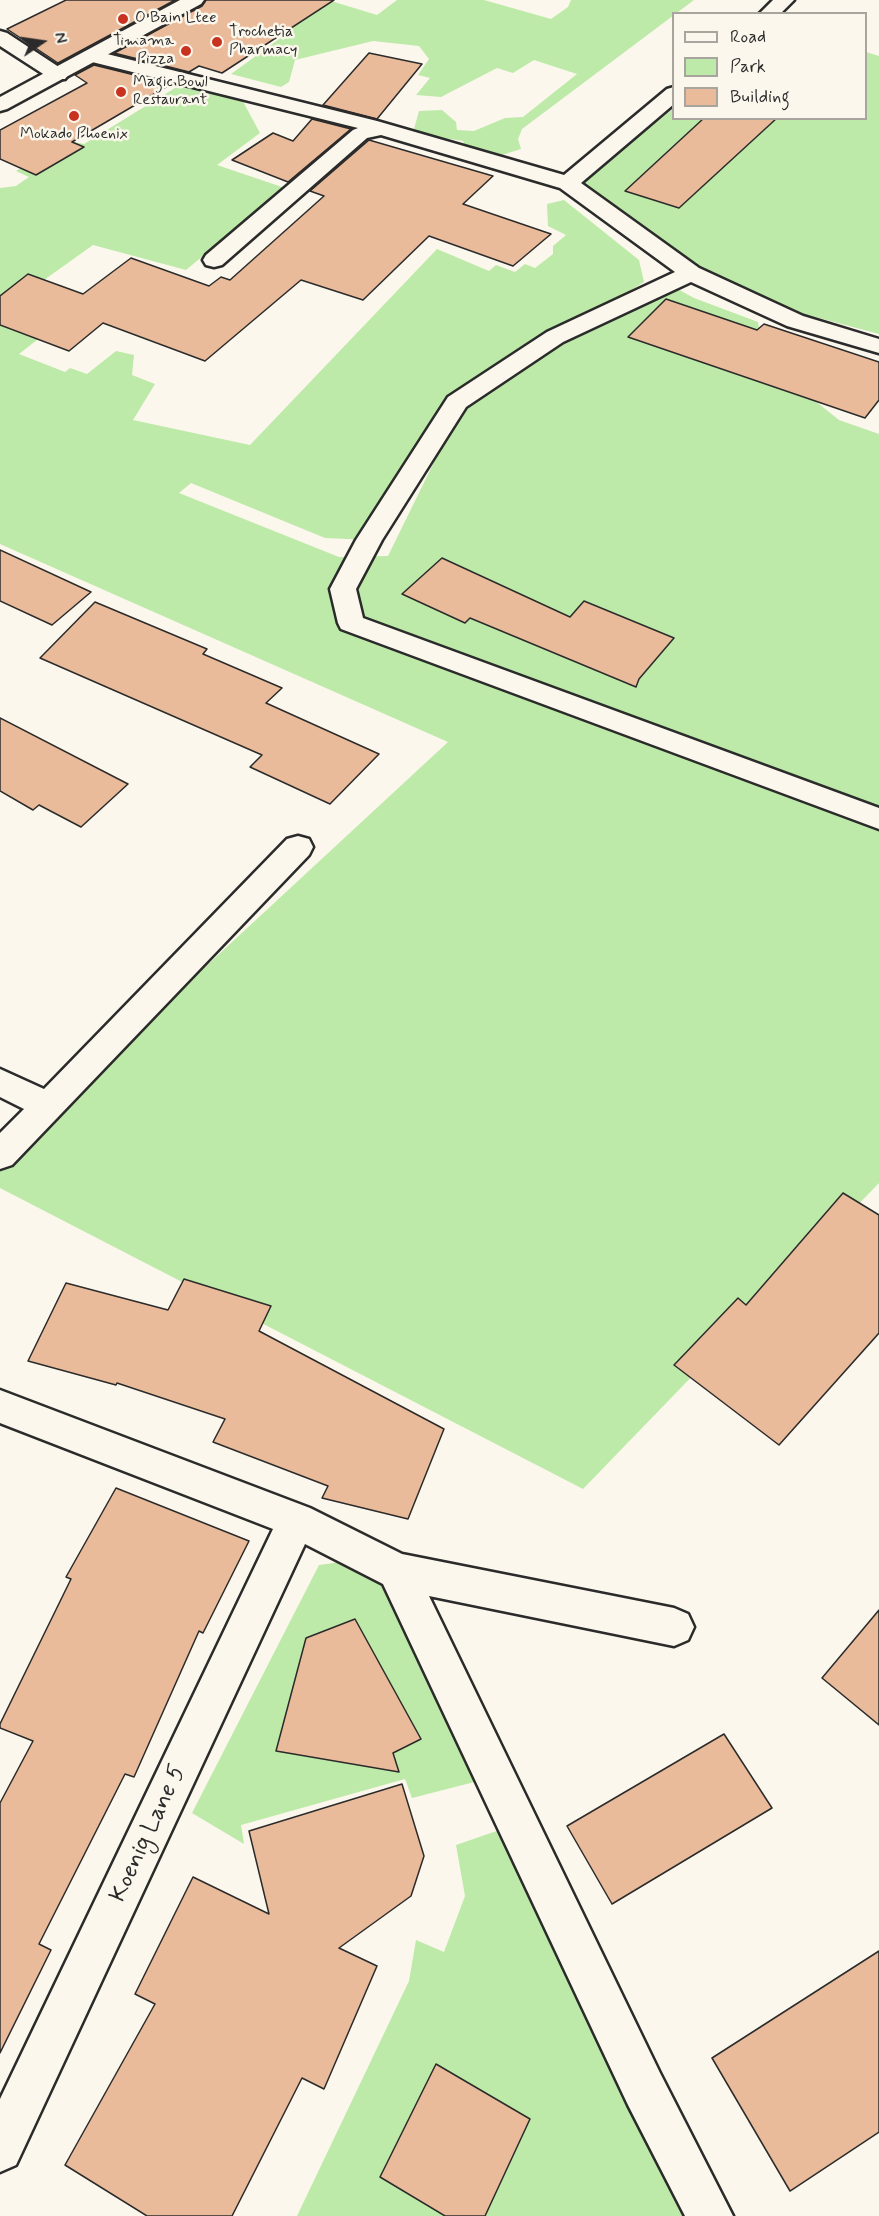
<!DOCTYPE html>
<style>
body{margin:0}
#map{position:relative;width:879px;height:2216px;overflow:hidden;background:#fbf7ec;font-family:Mynerve,sans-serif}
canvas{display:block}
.legend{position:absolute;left:672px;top:12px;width:195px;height:108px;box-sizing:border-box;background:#fbf7ec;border:2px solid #a8a59f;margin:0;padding:8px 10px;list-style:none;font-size:18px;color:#2b2b2b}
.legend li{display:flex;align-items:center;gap:12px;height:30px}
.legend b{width:30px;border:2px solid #a8a59f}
.north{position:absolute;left:12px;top:12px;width:60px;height:60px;-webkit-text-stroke:4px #fbf7ec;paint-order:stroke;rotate:77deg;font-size:16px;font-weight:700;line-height:24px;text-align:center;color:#2b2b2b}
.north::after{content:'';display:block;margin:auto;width:21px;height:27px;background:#2b2b2b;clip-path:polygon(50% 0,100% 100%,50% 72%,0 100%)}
</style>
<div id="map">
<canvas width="879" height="2216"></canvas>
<ul class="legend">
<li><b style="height:8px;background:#fbf7ec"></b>Road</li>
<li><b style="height:16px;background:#bdeaa8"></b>Park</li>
<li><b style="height:16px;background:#eabb9a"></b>Building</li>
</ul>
<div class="north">N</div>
</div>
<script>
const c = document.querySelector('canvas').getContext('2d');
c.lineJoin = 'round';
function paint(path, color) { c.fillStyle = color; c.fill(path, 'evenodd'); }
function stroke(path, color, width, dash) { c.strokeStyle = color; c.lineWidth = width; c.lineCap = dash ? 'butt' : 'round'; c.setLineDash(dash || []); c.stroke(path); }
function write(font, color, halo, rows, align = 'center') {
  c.font = font + ' Mynerve,sans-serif'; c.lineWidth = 5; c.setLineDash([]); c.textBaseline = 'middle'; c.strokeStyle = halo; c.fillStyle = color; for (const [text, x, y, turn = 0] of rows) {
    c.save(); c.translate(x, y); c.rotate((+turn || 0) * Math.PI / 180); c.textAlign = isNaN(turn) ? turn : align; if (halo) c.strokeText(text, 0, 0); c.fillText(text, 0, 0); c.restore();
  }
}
paint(new Path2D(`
 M397 0H484L551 19 568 7 571 0H694L522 129 518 139 521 149 502 155 467 152 463 141 432 136 414 129 419 111 442 110 456 122 457 130 474 131 505 118 523 117 577 74 534 60 513 73 497 68 441 97 416 95 430 78 418 75 429 59 419 46 373 41 295 60 289 82 281 87 231 74 293 29 230 7 331 1 377 15Z
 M866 52 879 56V334L707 288 572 190 673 109 674 118H866Z
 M196 84 240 96 260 133 217 165 285 188 186 270 93 245 30 290 0 297V188L16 186 29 177 16 171 44 154 60 139 84 144 175 88Z
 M564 200 639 260 644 282 451 401 369 540 325 538 191 483 179 493 339 557 388 556 461 407 565 339 663 281 694 298 758 322 764 360 839 420 879 434V1183L583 1489 0 1188V1157L448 742 0 544V306L55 326 19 354 65 372 70 368 87 374 116 351 134 355 132 375 155 384 133 420 250 445 437 249 489 271 496 265 515 272 525 264 535 268 553 254V246L566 235 548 226 547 204Z
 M349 1561 390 1590 486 1779 412 1798 405 1779 241 1825 244 1844 192 1813 319 1565Z
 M517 1824 710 2216H297L409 1981 416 1940 444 1952 465 1896 456 1845Z`), '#bdeaa8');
const building = new Path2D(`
 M66 0H175L58 63 7 29Z
 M206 0H334L222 73 199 66 189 72 114 53 202 6Z
 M369 53 422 64 377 119 323 105Z
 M94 65 171 84 72 142 84 147 36 175 0 159V130L87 83 75 75Z
 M704 118H777L679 208 625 191Z
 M312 119 351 129 288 182 232 160 273 133 293 141Z
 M369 140 493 176 463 204 551 234 513 266 429 236 363 300 301 280 205 361 103 323 69 351 0 325V296L28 274 83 294 131 258 209 286 221 277 230 280 324 196 310 191Z
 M666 299 757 330 764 324 879 362V400L865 418 628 337Z
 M0 550 91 592 52 625 0 601Z
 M442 558 570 617 584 601 674 638 639 679 636 687 470 618 465 623 402 594Z
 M95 602 207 649 203 654 282 688 266 703 379 754 330 804 250 767 262 755 40 658Z
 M0 718 128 784 81 827 39 805 33 810 0 791Z
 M843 1193 879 1215V1333L779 1445 674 1365 738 1298 746 1305Z
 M184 1279 271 1306 259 1331 444 1429 408 1519 322 1498 328 1486 213 1442 225 1419 117 1383 116 1385 28 1361 66 1283 168 1310Z
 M116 1488 249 1541 203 1633 199 1631 134 1777 125 1774 39 1944 51 1950 0 2053V1803L33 1741 0 1728V1724L71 1579 66 1577Z
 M879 1610V1725L822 1678Z
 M355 1619 421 1739 393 1753 399 1772 276 1751 306 1638Z
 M724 1734 772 1808 612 1904 567 1826Z
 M402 1784 424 1856 411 1896 339 1948 377 1966 324 2089 302 2078 232 2216H147L65 2165 155 2004 135 1994 193 1877 269 1914 249 1831Z
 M879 1951V2132L790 2191 712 2058Z
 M436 2064 530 2119 485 2216H445L380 2177Z`);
paint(building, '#eabb9a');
stroke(building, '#2b2b2b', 1.5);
const street = new Path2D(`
 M773 0H794L780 14H759Z
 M0 31 7 33 65 71 68 75 65 79H51L0 46Z
 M91 50 377 121 564 175 667 89 674 87V104L581 183 699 268 803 316 879 339V353L787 326 691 282 563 342 466 407 382 540 356 589 363 618 879 808V829L341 629 338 623 330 589 356 540 448 397 547 332 675 272 560 188 381 135 367 138 222 265 214 267 206 265 203 260 206 255 353 130 358 128 84 60 81 56 84 52Z
 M298 836 309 839 313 847 309 855 12 1165 0 1169V1133L24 1109 0 1097V1069L44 1089 287 839Z
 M0 1390 310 1508 402 1554 674 1608 688 1614 694 1627 688 1640 674 1646 429 1596 660 2073 733 2216H685L628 2105 383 1584 305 1544 16 2165 0 2172V2099L273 1529 0 1423Z`);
const primary = new Path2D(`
 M180 0H204L201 4 7 109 0 111V97Z`);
stroke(street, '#2b2b2b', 5);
stroke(primary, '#2b2b2b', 5);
paint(street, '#fbf7ec');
paint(primary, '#fbf7ec');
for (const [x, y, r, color] of [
 [123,19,6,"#c8321e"],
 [217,42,6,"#c8321e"],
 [186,51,6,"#c8321e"],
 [121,92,6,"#c8321e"],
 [74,116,6,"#c8321e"]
]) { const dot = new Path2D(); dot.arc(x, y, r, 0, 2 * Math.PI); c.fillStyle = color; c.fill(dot); stroke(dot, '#fbf7ec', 2); }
write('16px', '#2b2b2b', '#fbf7ec', [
 ["O Bain Ltee",135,19],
 ["Trochetia",229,33],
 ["Pharmacy",229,51],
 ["Timama",174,42,"right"],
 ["Pizza",174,60,"right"],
 ["Magic Bowl",133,83],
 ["Restaurant",133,101],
 ["Mokado Phoenix",74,135,"center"]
], 'left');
write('24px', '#2b2b2b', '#fbf7ec', [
 ["Koenig Lane 5",149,1834,-65]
]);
</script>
